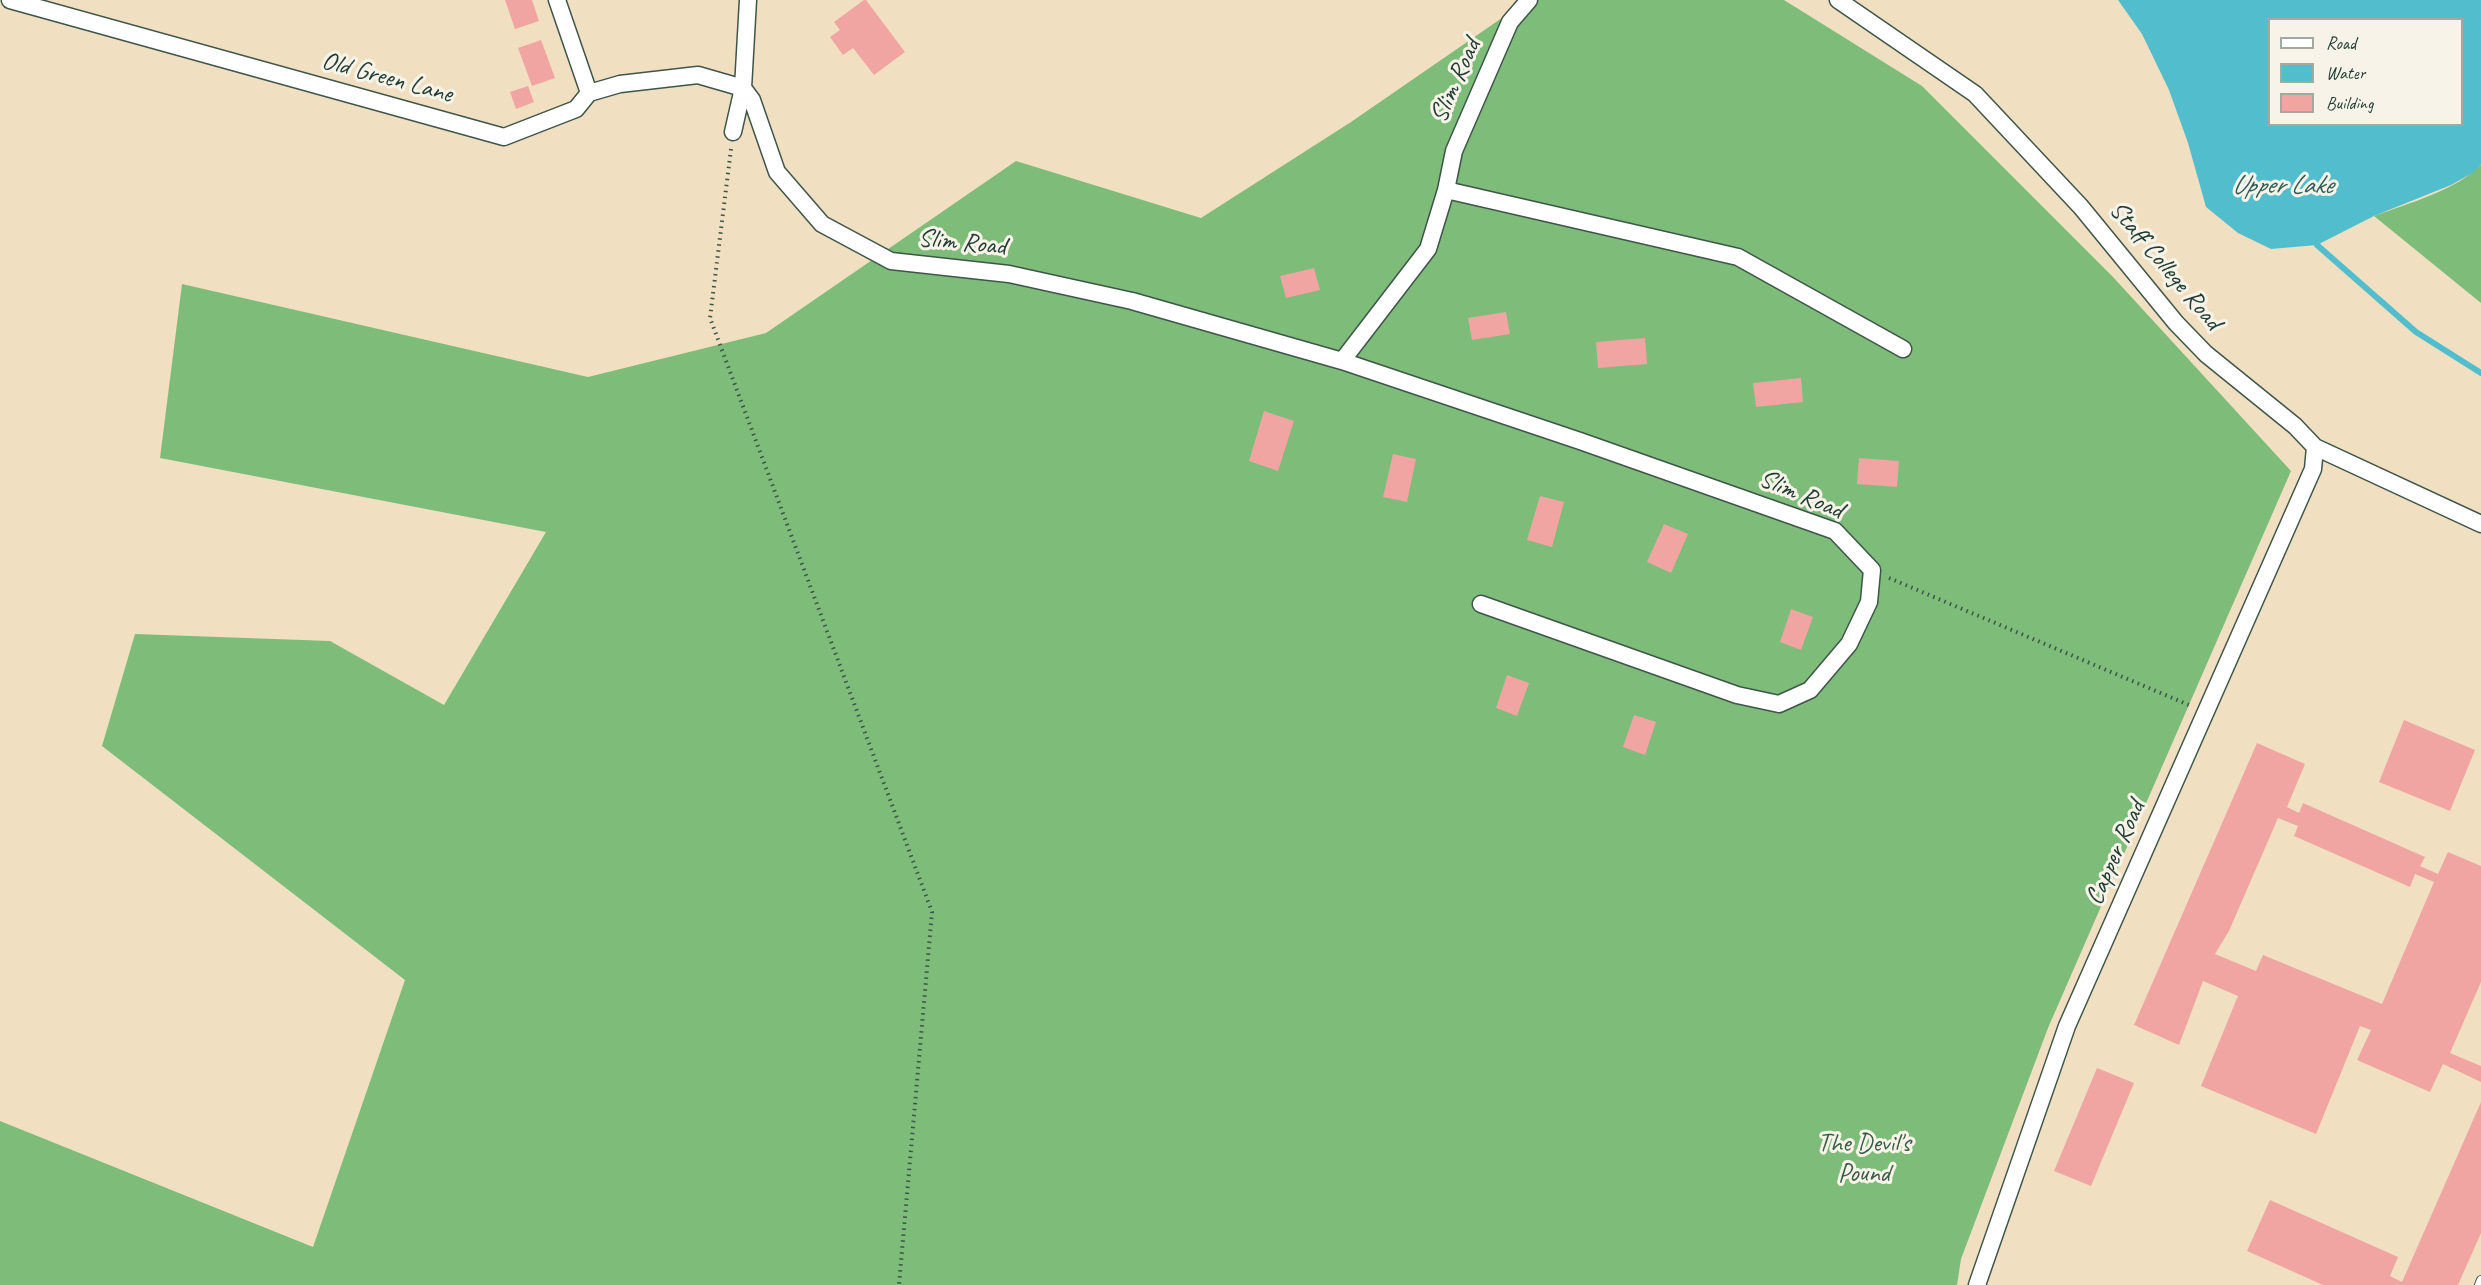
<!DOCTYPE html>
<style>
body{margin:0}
#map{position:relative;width:2481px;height:1285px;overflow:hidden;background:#f0e0c1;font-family:Caveat,sans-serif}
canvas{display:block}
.legend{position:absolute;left:2268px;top:18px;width:195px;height:108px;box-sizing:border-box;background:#f7f3e8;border:2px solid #a1aaa0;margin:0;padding:8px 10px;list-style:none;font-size:18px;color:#1f3d34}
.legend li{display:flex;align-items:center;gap:12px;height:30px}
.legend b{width:30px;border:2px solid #a1aaa0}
</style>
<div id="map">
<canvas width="2481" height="1285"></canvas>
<ul class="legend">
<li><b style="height:8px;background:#fff"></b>Road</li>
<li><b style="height:16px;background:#52becd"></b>Water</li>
<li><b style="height:16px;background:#f0a5a2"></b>Building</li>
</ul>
</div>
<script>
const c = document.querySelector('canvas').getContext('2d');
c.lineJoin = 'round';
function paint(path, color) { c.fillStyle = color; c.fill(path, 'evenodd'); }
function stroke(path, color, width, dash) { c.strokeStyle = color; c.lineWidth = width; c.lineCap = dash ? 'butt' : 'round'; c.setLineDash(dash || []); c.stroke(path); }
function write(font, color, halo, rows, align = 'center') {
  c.font = font + ' Caveat,sans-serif'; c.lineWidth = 6; c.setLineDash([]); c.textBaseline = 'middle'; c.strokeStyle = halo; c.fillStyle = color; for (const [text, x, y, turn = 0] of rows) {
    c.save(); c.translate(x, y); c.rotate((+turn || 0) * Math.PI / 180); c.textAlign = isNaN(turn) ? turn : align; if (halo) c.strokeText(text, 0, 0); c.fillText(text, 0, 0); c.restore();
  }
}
paint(new Path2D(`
 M1528 0H1784L1922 86 2113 277 2291 471 2048 1028 1961 1259 1957 1285H0V1121L313 1247 405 980 102 746 135 634 330 641 444 705 546 532 160 458 182 284 588 377 766 333 1016 161 1201 218 1351 122Z
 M2481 164V303L2374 216C2406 204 2458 190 2481 164Z`), '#7ebc7a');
paint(new Path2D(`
 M2118 0H2481V164L2474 172 2451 185 2374 216 2317 245 2271 249 2238 233 2206 207 2188 143 2169 90 2142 34ZM2270 20H2462V124H2270Z`), '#52becd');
stroke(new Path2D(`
 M2317 245 2416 332 2481 373`), '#52becd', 6);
paint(new Path2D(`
 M505 0H532L539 21 515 29Z
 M864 0H866L905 52 874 75 853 48 843 55 830 37 840 30 834 22Z
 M541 40 555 78 532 86 518 48Z
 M528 86 534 102 516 109 510 92Z
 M1314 268 1320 290 1286 298 1280 276Z
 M1506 312 1510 334 1472 340 1468 318Z
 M1645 338 1647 364 1598 368 1596 342Z
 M1801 378 1803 402 1756 407 1753 383Z
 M1264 411 1294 421 1278 471 1249 461Z
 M1393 454 1416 459 1407 502 1383 497Z
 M1859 458 1899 461 1897 487 1857 484Z
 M1540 496 1564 502 1552 547 1527 540Z
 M1664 524 1688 534 1671 573 1647 562Z
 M1791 609 1813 617 1801 650 1780 642Z
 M1507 675 1529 683 1517 716 1496 708Z
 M1634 715 1656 722 1645 755 1623 747Z
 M2404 720 2475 750 2450 811 2379 782Z
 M2257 743 2305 764 2287 807 2299 813 2303 803 2425 857 2420 866 2438 874 2448 852 2481 866V982L2450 1053 2481 1066V1082L2443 1064 2430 1092 2357 1060 2371 1030 2360 1026 2316 1134 2201 1086 2238 996 2203 981 2179 1045 2134 1025ZM2278 818 2298 826 2294 836 2410 887 2415 874 2434 882 2382 1004 2263 955 2256 971 2215 954 2229 931Z
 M2097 1068 2134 1083 2091 1186 2054 1171Z
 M2481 1102V1233L2458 1285H2323L2247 1251 2270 1200 2398 1257 2390 1276 2402 1282Z`), '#f0a5a2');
const lane = new Path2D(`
 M2479 1285 2481 1280`);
const street = new Path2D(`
 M10 0 504 137 576 109 589 93 620 84 698 75 743 88
 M557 0 589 93
 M1838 0 1975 94 2081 207 2176 323 2206 354 2295 426 2315 447 2481 524
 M743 88 752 100 777 172 822 224 891 261 1009 274 1132 301 1342 361 1580 441 1835 531 1872 570 1869 602 1849 644 1810 690 1779 704 1737 695 1481 604
 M733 132 743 88 748 0
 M1446 190 1738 257 1903 349
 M1342 361 1428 249 1446 190 1454 151 1510 22 1529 0
 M1977 1285 2067 1026 2313 469 2315 447`);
stroke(lane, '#3e5549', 10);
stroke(street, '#3e5549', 19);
stroke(new Path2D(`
 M731 149 710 318 932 912 899 1285
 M1889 578 2189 705`), '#3e5549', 4, [1.5, 4.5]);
stroke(lane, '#fff', 8);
stroke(street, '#fff', 16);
write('26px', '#1f3d34', '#f7f3e8', [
 ["Old Green Lane",387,78,15],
 ["Slim Road",1456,81,-66],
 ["Slim Road",962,243,6],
 ["Staff College Road",2165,266,50],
 ["Slim Road",1801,495,23],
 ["Capper Road",2116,853,-66]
]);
write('26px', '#385d46', '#f7f3e8', [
 ["The Devil's",1864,1144],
 ["Pound",1864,1174]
]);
write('italic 27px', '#2c5d5a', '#f7f3e8', [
 ["Upper Lake",2282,186]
]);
</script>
